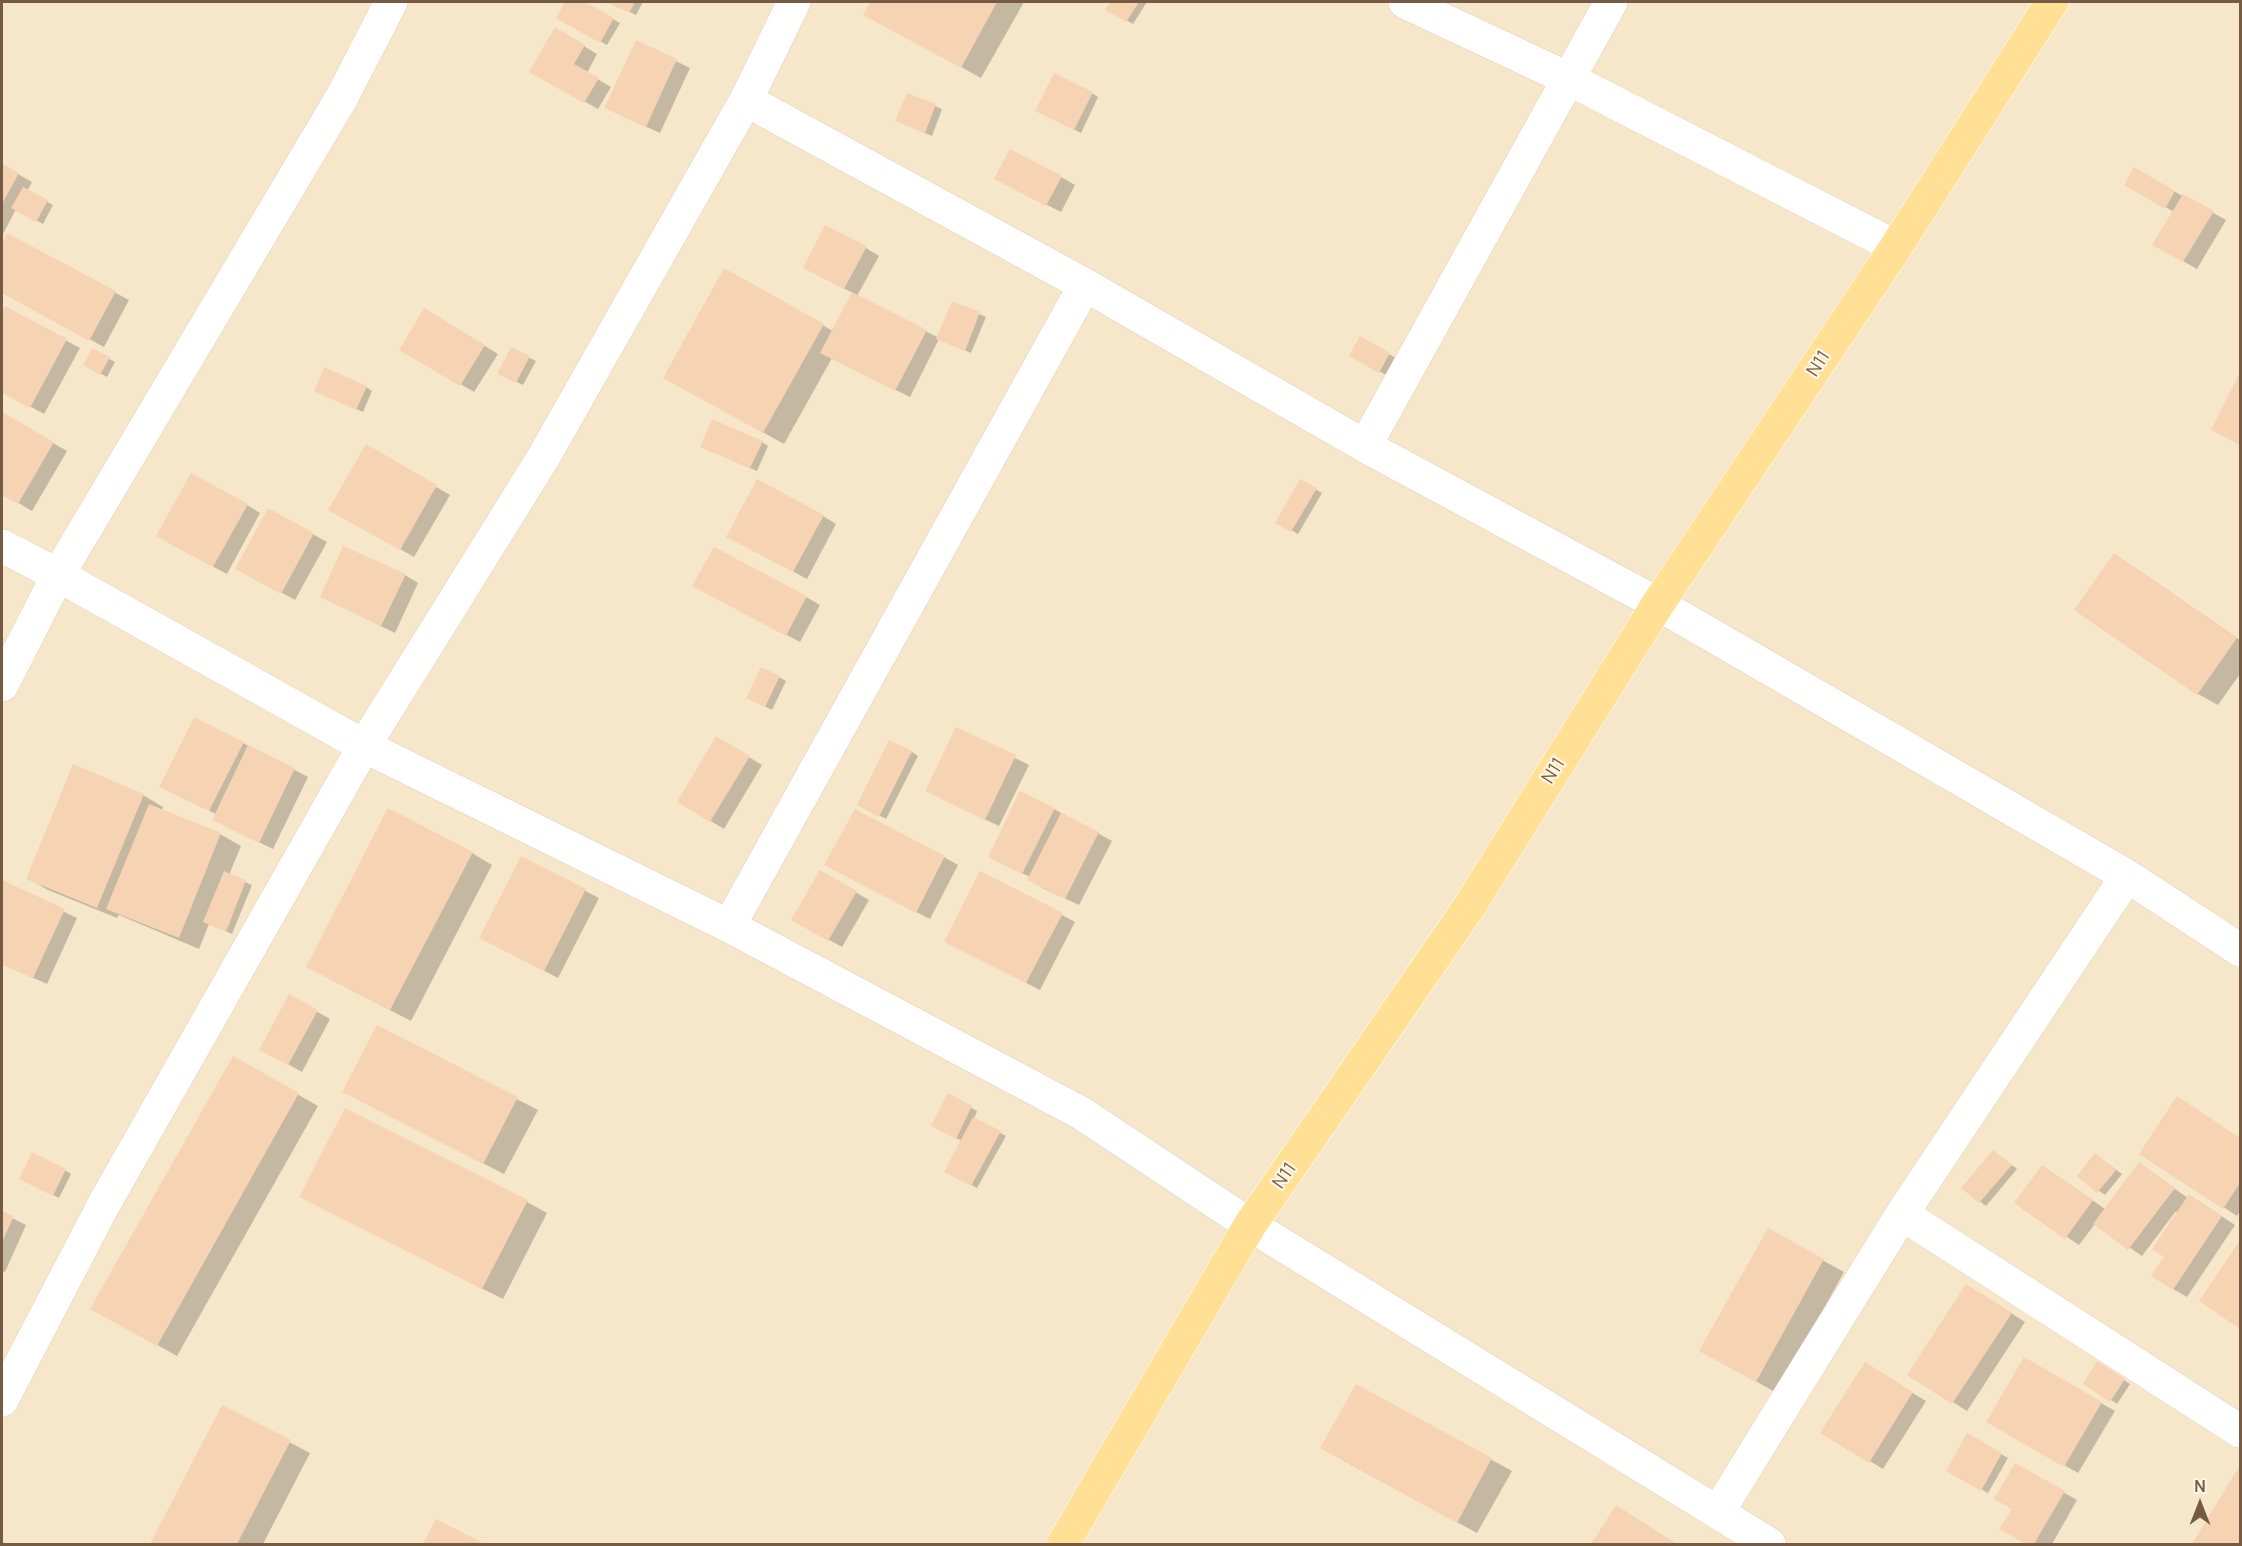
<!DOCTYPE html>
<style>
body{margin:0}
#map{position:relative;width:2242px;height:1546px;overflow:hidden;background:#fef4de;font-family:Manrope,sans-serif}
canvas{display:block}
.frame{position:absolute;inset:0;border:3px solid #765a44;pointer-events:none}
.north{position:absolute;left:2170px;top:1474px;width:60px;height:60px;-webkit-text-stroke:4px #fff7e6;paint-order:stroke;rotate:0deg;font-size:16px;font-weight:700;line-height:24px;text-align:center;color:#765a44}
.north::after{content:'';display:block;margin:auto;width:21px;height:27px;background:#765a44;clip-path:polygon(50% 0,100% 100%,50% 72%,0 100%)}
</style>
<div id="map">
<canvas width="2242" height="1546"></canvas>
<div class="frame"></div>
<div class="north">N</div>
</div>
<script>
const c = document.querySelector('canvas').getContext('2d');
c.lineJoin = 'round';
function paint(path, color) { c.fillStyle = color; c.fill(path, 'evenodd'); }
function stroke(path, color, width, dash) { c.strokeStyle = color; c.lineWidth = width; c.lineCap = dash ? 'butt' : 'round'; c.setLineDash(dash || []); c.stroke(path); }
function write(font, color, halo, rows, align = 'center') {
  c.font = font + ' Manrope,sans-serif'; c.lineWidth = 4.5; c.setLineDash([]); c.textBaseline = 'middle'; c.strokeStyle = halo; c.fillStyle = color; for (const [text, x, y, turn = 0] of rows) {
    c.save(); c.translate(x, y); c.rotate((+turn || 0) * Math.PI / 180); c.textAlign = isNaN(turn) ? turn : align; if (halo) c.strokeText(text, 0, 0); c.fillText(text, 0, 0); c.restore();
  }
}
paint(new Path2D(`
 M2 2H2240V1544H2Z`), '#f6e7cb');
paint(new Path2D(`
 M567 2H582L620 23 607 45 558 18Z
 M609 2H643L636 15Z
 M872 2H1024L981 78 865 14Z
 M1112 2H1147L1133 24 1107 9Z
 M555 29 597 54 587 73 611 87 598 109 531 71Z
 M637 42 690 68 660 133 620 115Z
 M1092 93 1098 97 1081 133 1043 114Z
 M908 95 942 109 932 136 897 121Z
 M2 165 32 182 27 191 53 205 43 224 16 209 2 236Z
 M2134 169 2226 220 2197 269 2155 245 2174 212 2126 184Z
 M1061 177 1075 185 1061 212 1010 186Z
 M7 235 129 300 104 347 2 292V246Z
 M866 248 879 256 857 296 939 338 953 303 979 314 986 317 971 353 939 339 910 397 832 358 784 444 685 389 724 270 833 331 853 293 818 275Z
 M5 308 80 348 44 414 2 391V315Z
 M425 310 498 354 474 392 401 349Z
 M1360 338 1396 358 1386 375 1351 355Z
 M512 349 536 361 523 385 499 373Z
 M93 350 115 362 107 377 85 365Z
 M2240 375V445L2213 429Z
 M366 387 372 391 363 412 322 394Z
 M2 414 67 451 32 511 2 493Z
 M762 442 768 446 757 471 708 450Z
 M366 446 450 495 414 557 330 509Z
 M1301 481 1322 493 1298 534 1277 522Z
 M247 505 260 513 227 574 171 544Z
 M269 510 327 542 295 600 237 568Z
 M823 516 836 524 807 579 742 544Z
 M2134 567 2240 640V674L2218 705 2198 694 2076 609Z
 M405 575 418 583 395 633 322 597Z
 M708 593 806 597 820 605 800 642Z
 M779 677 786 681 772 710 754 701Z
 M957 729 1029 765 999 826 940 798Z
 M717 738 762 765 724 829 679 802Z
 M243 743 308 777 273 849 227 827 216 814 175 794Z
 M912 752 918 756 886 819 858 804Z
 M143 795 163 807 162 811 220 834 241 846 229 875 252 885 232 934 209 924 199 949 119 915 117 918 48 890 28 878Z
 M1054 809 1112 841 1079 905 1042 888 1030 877 1003 864Z
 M472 853 492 865 411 1021 328 978Z
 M944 857 958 865 930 919 840 872Z
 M522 858 599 898 558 978 495 945Z
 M821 872 869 900 842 947 793 920Z
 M2 882 77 918 47 984 2 964Z
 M1062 915 1075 922 1040 990 960 949Z
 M290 996 330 1019 302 1072 275 1057Z
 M377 1027 538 1110 504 1174 365 1103Z
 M234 1058 318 1106 177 1356 92 1308Z
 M948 1095 977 1111 974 1119 1006 1136 977 1188 946 1171 962 1141 939 1129Z
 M2191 1106 2240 1139V1211L2237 1216 2141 1153Z
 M1999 1155 2017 1169 1986 1206 1963 1188Z
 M2096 1155 2122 1174 2105 1195 2079 1176Z
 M2139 1164 2188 1198 2203 1204 2235 1225 2187 1297 2173 1289 2166 1256 2178 1213 2176 1211 2142 1256 2095 1224 2079 1245 2016 1203 2056 1175 2105 1209Z
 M65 1170 71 1174 59 1198 27 1182Z
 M527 1202 547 1213 503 1299 322 1208Z
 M2 1213 26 1225 5 1272 2 1271Z
 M1768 1230 1844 1272 1777 1393 1721 1362Z
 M2240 1242V1327L2201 1300Z
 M1980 1293 2025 1322 1967 1411 1909 1374Z
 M2024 1359 2115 1411 2078 1473 1988 1422Z
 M2104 1367 2130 1384 2117 1404 2111 1400Z
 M1878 1372 1926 1401 1883 1469 1822 1432Z
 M1356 1386 1512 1471 1477 1533 1342 1460Z
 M222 1407 310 1453 263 1544H152Z
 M1968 1435 2008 1458 1988 1493 1948 1471Z
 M2015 1465 2077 1500 2052 1544H2029L2001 1529 2013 1509Z
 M2240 1468V1544H2193Z
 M1616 1507 1636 1519 1676 1544H1592Z
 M437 1521 482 1544H425Z`), '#0003');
paint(new Path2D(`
 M565 2H585L614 18 600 43 556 18Z
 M606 2H635L629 13Z
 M870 2H997L961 68 863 15Z
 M1110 2H1139L1126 22 1105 10Z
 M555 27 585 45 574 64 599 78 584 103 529 72Z
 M636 40 677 59 646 127 604 108Z
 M1054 73 1093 92 1074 130 1035 111Z
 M907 93 936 104 925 133 895 121Z
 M1010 149 1062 176 1046 206 994 179Z
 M2 163 19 173 2 204Z
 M2134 167 2175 191 2165 209 2124 185Z
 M23 187 48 200 36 222 11 208Z
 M2183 194 2214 211 2183 262 2152 245Z
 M825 225 867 246 844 289 803 268Z
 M7 233 116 291 89 341 2 293V243Z
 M724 268 824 324 763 433 663 378Z
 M852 292 927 330 895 391 820 353Z
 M952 301 980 312 965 351 936 339Z
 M5 306 67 339 30 408 2 393V312Z
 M424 308 485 345 460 386 399 350Z
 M1360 336 1390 353 1379 373 1349 356Z
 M511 347 530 356 516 383 497 374Z
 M92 348 110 357 100 375 83 365Z
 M324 367 367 386 356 410 314 391Z
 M2240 372V445L2211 430Z
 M2 412 54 442 18 504 2 495Z
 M712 419 763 441 750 468 700 447Z
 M366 444 437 485 400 550 328 510Z
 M191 473 248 504 213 567 156 536Z
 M757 479 824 515 793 572 726 537Z
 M1300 479 1317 488 1291 532 1275 523Z
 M268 508 314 533 281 594 235 569Z
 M343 546 406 574 381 626 320 597Z
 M714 547 807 596 786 636 692 586Z
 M2114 553 2237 638 2197 695 2074 610Z
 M761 667 780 676 765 707 746 698Z
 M194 717 244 742 209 811 159 787Z
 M956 727 1016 755 985 820 925 791Z
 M716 736 750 756 710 822 677 802Z
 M889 740 912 751 879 817 857 805Z
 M248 745 295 768 259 843 212 820Z
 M73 764 144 794 97 908 26 879Z
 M1020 791 1055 808 1022 874 988 857Z
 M149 804 221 833 179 938 106 909Z
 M388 808 473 852 390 1010 306 967Z
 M855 809 945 856 916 913 824 865Z
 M1061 813 1099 832 1065 899 1027 880Z
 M521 856 586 889 544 971 479 938Z
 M820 870 857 891 828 941 791 920Z
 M224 871 246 880 226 932 203 922Z
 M980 871 1063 913 1026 983 944 942Z
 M2 880 65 909 33 978 2 964Z
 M289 994 318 1010 288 1065 259 1050Z
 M377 1025 518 1097 483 1164 342 1092Z
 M233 1056 299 1093 157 1346 90 1309Z
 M948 1093 972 1106 956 1139 931 1126Z
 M2177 1096 2240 1138V1183L2223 1209 2139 1154Z
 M345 1108 528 1200 482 1289 299 1197Z
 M973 1117 1001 1131 971 1186 944 1172Z
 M1993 1150 2012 1165 1979 1203 1961 1188Z
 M32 1152 66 1169 53 1196 19 1179Z
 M2095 1153 2116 1170 2097 1193 2077 1176Z
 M2139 1162 2175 1188 2128 1250 2093 1224Z
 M2042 1165 2093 1200 2065 1239 2014 1203Z
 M2189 1194 2222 1216 2173 1290 2151 1276 2164 1257 2152 1249Z
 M2 1211 14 1216 2 1242Z
 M1768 1228 1824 1259 1756 1382 1699 1351Z
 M2240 1240V1329L2199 1301Z
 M1966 1284 2012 1313 1952 1404 1907 1375Z
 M2024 1357 2102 1402 2064 1467 1986 1422Z
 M2097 1361 2125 1379 2110 1402 2083 1384Z
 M1865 1362 1913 1392 1869 1463 1820 1433Z
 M1356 1384 1492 1458 1457 1523 1320 1448Z
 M222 1405 291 1440 237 1544H150Z
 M1967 1433 2002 1453 1981 1491 1946 1471Z
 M2015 1463 2065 1491 2034 1544H2026L1999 1529 2012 1509 1994 1499Z
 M2240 1465V1544H2192Z
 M1616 1505 1677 1544H1591Z
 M436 1519 485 1544H423Z`), '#f6d3b3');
const minor = new Path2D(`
 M1405 2 1569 79 1896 247
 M746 100 1085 285 1365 446 1658 604 2127 876 2240 950
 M1365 446 1611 2
 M2 546 58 575 364 746 729 926 1081 1113 1250 1225 1769 1544
 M2 685 58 575 342 97 391 2
 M729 926 1085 285
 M1902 1214 2240 1431
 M2 1400 104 1204 221 998 364 746 543 458 746 100 794 2
 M1718 1512 1902 1214 2127 876`);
const primary = new Path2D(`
 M1063 1544 1250 1225 1469 907 1658 604 1896 247 2052 2`);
stroke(minor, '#e3d0b9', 34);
stroke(primary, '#fff', 34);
stroke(minor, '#fff', 33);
stroke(primary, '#ffe094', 33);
write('18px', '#765a44', '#fff7e6', [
 ["N11",1819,364,-57],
 ["N11",1554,771,-58],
 ["N11",1285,1176,-55]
]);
</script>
